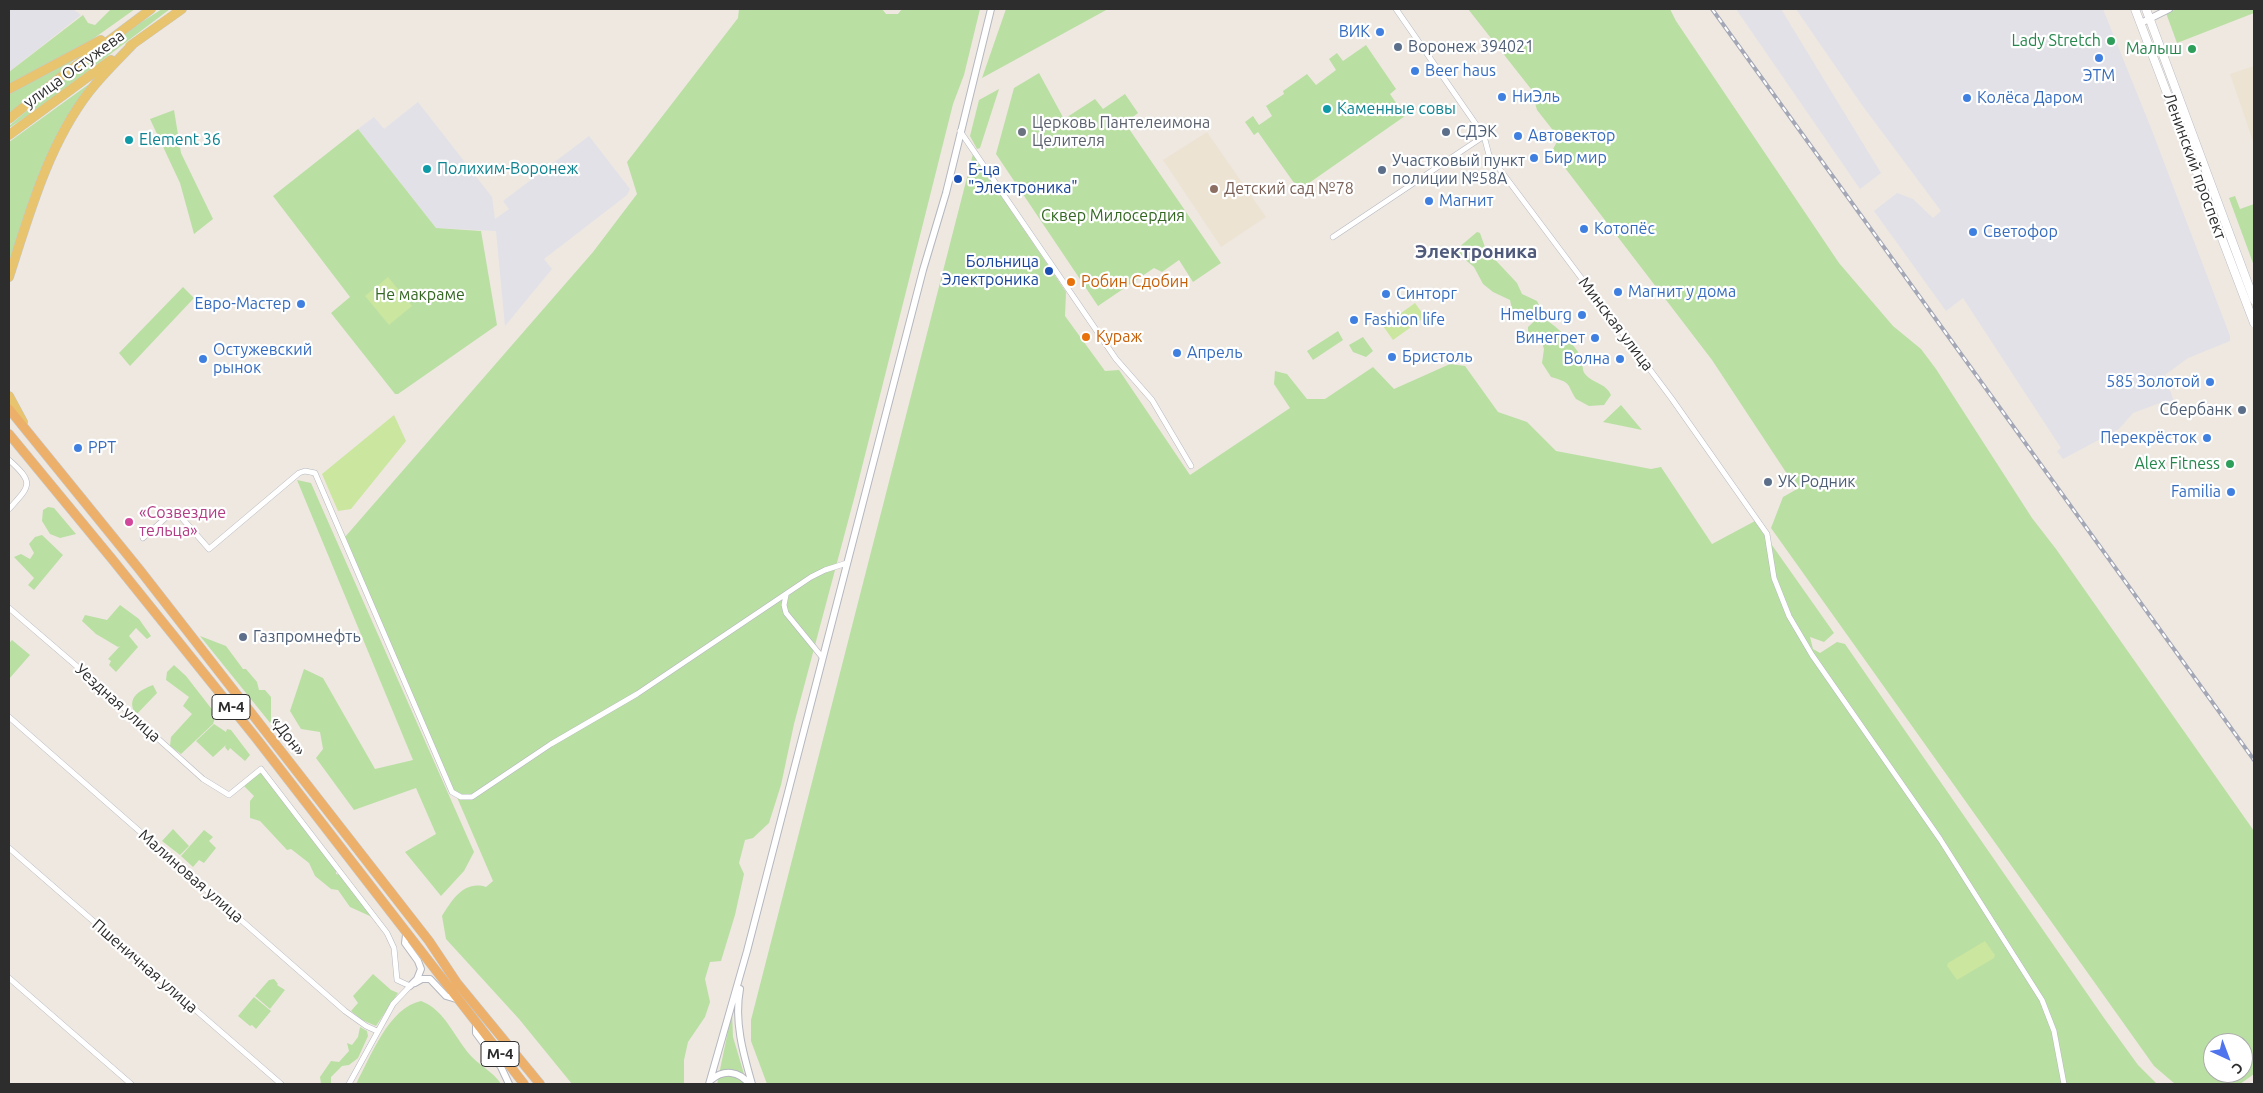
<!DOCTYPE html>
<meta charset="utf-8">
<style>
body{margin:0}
#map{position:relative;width:2263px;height:1093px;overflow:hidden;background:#eee8e1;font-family:Ubuntu,sans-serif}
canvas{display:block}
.frame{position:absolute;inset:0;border:10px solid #2d2d2d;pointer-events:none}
.north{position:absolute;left:2203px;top:1033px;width:50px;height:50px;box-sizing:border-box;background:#fff;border:1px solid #ababab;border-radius:50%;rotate:137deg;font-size:14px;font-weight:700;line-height:20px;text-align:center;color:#2d2d2d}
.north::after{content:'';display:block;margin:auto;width:18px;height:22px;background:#4f74ed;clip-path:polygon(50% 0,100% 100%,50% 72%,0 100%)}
</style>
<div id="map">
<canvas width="2263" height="1093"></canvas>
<div class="frame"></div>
<div class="north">С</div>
</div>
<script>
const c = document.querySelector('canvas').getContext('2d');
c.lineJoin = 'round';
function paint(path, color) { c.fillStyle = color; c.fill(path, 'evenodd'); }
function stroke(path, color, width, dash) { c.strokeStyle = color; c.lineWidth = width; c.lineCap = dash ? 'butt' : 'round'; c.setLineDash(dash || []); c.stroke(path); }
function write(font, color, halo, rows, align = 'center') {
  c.font = font + ' Ubuntu,sans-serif'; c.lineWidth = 4.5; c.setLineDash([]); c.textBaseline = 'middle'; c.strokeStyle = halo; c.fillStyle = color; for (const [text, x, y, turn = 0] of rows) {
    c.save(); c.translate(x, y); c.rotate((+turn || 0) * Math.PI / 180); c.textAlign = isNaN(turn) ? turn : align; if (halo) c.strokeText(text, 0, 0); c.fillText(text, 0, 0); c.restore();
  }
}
paint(new Path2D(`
 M9 9H73L81 15 9 72Z
 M1736 9H1781L1881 173 1860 189Z
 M1796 9H2103L2151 128 2230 336V341L2188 358 2165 375 2174 402 2166 405 2165 401 2133 413 2119 429 2063 459 2057 451 2061 448 1963 298 1946 311 1874 211 1897 193 1913 199 1933 218 1941 211 1862 105Z
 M418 102 492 197 495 219 509 209 503 201 589 136 630 189 627 195 544 259 552 269 505 326 496 231 436 228 358 129 374 117 384 129Z`), '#e2e1e7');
paint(new Path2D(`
 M2254 66V144L2230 74Z
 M1207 132 1266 217 1221 247 1163 160Z`), '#ede3d3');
paint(new Path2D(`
 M111 9H135L90 41 9 85V72L83 15 88 23 95 25Z
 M162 9H170L35 111 9 128V126C58 84 107 43 162 9Z
 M739 9H882L886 14H898L902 9H980L964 75 953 104 855 495 794 724 781 785 769 823 753 838 745 840 739 863 744 874 735 915 721 961 710 962 705 979 710 1002 705 1017 688 1042 684 1060V1084H572L519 1019 446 939 442 916C452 900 464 880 486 887L493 881 345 537 593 252 637 194 627 162 738 18Z
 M1006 9H1108L982 78Z
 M1468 9H1670L1676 21 1839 263 1893 326 1921 349 1936 369 2032 518 2056 549 2254 831V1074L2240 1084H2175L2154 1066 1771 528 1783 497 1797 489 1712 360 1552 151 1559 138 1537 110 1531 89ZM2213 1043H2243V1073H2213Z
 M2177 9H2254V13L2177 43 2166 13Z
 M1366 45 1396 89 1390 94 1405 116 1299 190 1258 132 1254 135 1245 122 1253 116 1259 125 1272 116 1266 106 1284 94 1283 91 1307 74 1316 85 1336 70 1329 59 1337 53 1343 61Z
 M79 56 9 114V93Z
 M1039 73 1064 119 1095 99 1103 109 1125 94 1138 113 1125 123 1221 263 1193 282 1179 260 1162 272 1154 268 1098 306 996 154 1014 88Z
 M96 79 83 94 9 267V142Z
 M999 89 980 148 977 149 970 136 979 100Z
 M174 110 181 153 213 219 194 234 180 183 150 119Z
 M358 129 436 228 481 231 497 325 398 394H395L331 313 350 297 273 196Z
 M973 154 1066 292 1065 316 1105 371 1119 370 1190 475 1290 408 1274 384 1275 371 1287 374 1307 399H1325L1373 367 1394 389 1450 364 1465 366 1498 412 1527 422 1556 451 1651 469 1661 467 1712 544 1755 521 1834 633 1824 642 1810 637 1813 649 1820 653 1837 642 1845 644 2104 1018 2138 1065 2157 1084H767L751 1041V1020Z
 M2235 196 2240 209 2254 204V266L2229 198Z
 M1477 232 1480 233 1486 250 1517 283 1522 294 1537 301 1540 307C1533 316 1529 323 1518 319L1512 309 1510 300 1493 292 1483 284 1474 267 1457 253 1458 248Z
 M183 287 194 298 130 366 119 353Z
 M1538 318C1551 318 1573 343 1580 355 1584 361 1581 369 1585 374 1592 383 1606 383 1611 395L1604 405 1589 406 1576 399C1566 383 1572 383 1551 377L1542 363 1544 349 1542 343C1534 339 1527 337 1528 327Z
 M1338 331 1343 340 1313 360 1307 351Z
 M1363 337 1373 351 1366 357 1353 352 1349 345Z
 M1621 405 1642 430 1603 422Z
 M297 480 311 483 474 852 464 871 441 896 405 852 436 834 416 788 354 810 316 758 323 749 320 732 301 729 290 711 304 669 323 678 375 769 413 760Z
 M48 507 54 508 76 534 60 538 50 534 42 521 43 510Z
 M42 535 63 555 34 590 28 585 34 578 14 557 21 554 30 559 34 553 29 544 35 537Z
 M120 605 139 619 151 636 147 639 136 628 129 636 138 647 116 672 109 665 111 661 108 659 120 646 118 647 96 634 82 621 85 615 107 620Z
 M200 636 226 646 243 669H246L257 682 259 690H265L271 697V724Z
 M12 640 30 655 9 679V643Z
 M174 665 186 676 214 712 215 718 213 724 181 754 170 746 171 737 192 714 183 706 189 697 166 680 167 672Z
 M153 685 157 693 136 715C125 698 140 690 153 685Z
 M214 724 226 732 227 729 231 730 250 755 245 761 230 748 228 751 225 747 226 745 213 757 196 741Z
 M262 773 336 869V874L341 875 372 917 350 907 338 890 331 889 315 876 309 863 291 849 287 850 260 821 250 818V801L254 796 244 786 257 774Z
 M173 829 189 846 180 855 162 841Z
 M204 830 213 837 209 841 216 848 204 863 199 860 193 867 181 856Z
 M373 974 391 990 398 993 376 1026 362 1020 351 1011 358 1003 353 996Z
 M274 979 278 984 277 985 285 990 270 1009 255 996 269 980Z
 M254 997 271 1011 256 1029 252 1025 250 1026 238 1016Z
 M421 1001C446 1010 455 1040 473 1058 482 1067 494 1073 501 1084H356C370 1058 389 1007 421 1001Z
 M732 1012 733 1037 747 1084H717Z
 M360 1027 367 1031 368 1036 358 1058 349 1065 342 1066 331 1077V1084H321L320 1077 331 1061 339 1062 349 1051 347 1043 352 1045 358 1037Z`), '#badfa3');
paint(new Path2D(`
 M388 277 412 306 389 325 365 296Z
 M1415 303 1425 317 1393 340 1383 326Z
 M394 415 406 441 351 509 338 511 322 474Z
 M1985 941 1995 955 1994 958 1957 980 1947 966 1948 963Z`), '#cbe69f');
const minor = new Path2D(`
 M1396 9 1484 136 1489 155 1672 399 1767 534 1774 578 1789 616 1812 655 1940 839 2042 1000 2054 1031 2064 1084
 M960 131 1116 359 1152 400 1191 466
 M1333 237 1484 136
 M9 460C35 483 30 486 9 509
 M143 538 169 515 181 517 209 549 299 473 305 471 315 473 452 792 461 797H472L551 744 637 694 811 577 825 570 847 563
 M786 595 784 605 786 613 822 657
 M9 608 87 675 203 779 229 795 261 769 387 933 394 948 397 980 410 986 393 1004 349 1084
 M9 717 345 1011 366 1026 377 1031
 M9 848 281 1084
 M9 978 131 1084`);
const tertiary = new Path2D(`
 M2141 23 2169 9
 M406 935 405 943 418 961 421 969 417 979 410 986
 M415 983 422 979H430L446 996 456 999
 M740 989C734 1021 743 1053 752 1084
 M476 1024V1033L501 1067 509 1084
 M711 1080C724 1069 739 1071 749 1084
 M709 1084 747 951 923 270 946 193 991 9`);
const secondary = new Path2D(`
 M2135 9 2254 323
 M2146 9 2254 300`);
const primary = new Path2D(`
 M130 46 182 9
 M9 89 101 40
 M9 119 58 79 151 9
 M9 135 111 60
 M9 277C29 215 48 145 89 92 102 75 118 60 133 44
 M9 396 23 422`);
const trunk = new Path2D(`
 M9 409 139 569 429 941 457 983 540 1084
 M9 434 112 559 256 738 524 1084`);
stroke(minor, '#b5b7bf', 6);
stroke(tertiary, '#b5b7bf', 8);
stroke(secondary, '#b5b7bf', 9);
stroke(primary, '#c8c8c8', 10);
stroke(trunk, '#c8c8c8', 10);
stroke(minor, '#fff', 5);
stroke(tertiary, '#fff', 6);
stroke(secondary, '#fff', 8);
stroke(primary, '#e7c46d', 9);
stroke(trunk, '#edb06a', 9);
const rail = new Path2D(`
 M1712 9 2254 760`);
stroke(rail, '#a4a7b6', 4);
stroke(rail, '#fff', 2, [5.5]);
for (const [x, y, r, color] of [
 [1380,32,5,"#3f7fe0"],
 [2111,41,5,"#2e9e5b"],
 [1398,47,5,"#5c6f8a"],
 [2192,49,5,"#2e9e5b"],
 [2099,58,5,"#3f7fe0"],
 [1415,71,5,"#3f7fe0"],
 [1502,97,5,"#3f7fe0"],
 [1967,98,5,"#3f7fe0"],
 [1327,109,5,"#0f9aa8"],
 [1022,132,5,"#6b7280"],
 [1446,132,5,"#5c6f8a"],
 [1518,136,5,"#3f7fe0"],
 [129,140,5,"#0f9aa8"],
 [1534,158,5,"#3f7fe0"],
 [427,169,5,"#0f9aa8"],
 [1382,170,5,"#5c6f8a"],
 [958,179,5,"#1a4fb4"],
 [1214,189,5,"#8d6e63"],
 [1429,201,5,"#3f7fe0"],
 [1584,229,5,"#3f7fe0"],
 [1973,232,5,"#3f7fe0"],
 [1049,271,5,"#1a4fb4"],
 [1071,282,5,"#e8710a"],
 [1618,292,5,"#3f7fe0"],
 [1386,294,5,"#3f7fe0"],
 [301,304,5,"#3f7fe0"],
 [1582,315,5,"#3f7fe0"],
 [1354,320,5,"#3f7fe0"],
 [1086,337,5,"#e8710a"],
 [1595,338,5,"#3f7fe0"],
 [1177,353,5,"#3f7fe0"],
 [1392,357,5,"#3f7fe0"],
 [203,359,5,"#3f7fe0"],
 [1620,359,5,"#3f7fe0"],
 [2210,382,5,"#3f7fe0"],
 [2242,410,5,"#5c6f8a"],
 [2207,438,5,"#3f7fe0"],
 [78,448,5,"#3f7fe0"],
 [2230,464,5,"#2e9e5b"],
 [1768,482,5,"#5c6f8a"],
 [2231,492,5,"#3f7fe0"],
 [129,522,5,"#d1479c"],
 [243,637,5,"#5c6f8a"]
]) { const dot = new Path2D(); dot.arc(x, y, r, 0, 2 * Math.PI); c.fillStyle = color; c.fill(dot); stroke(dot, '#fff', 2); }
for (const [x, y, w] of [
 [231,707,38],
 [500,1054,38]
]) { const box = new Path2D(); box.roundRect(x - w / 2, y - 12.5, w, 25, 4); c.fillStyle = '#fff'; c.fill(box); stroke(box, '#2d2d2d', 1); }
write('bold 15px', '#2d2d2d', null, [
 ["М-4",231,707],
 ["М-4",500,1054]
]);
write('16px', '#366cbe', '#fff', [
 ["ВИК",1370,32,"right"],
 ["Beer haus",1425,71],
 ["ЭТМ",2099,76,"center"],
 ["НиЭль",1512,97],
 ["Колёса Даром",1977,98],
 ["Автовектор",1528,136],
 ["Бир мир",1544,158],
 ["Магнит",1439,201],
 ["Котопёс",1594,229],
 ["Светофор",1983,232],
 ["Магнит у дома",1628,292],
 ["Синторг",1396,294],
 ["Евро-Мастер",291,304,"right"],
 ["Hmelburg",1572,315,"right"],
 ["Fashion life",1364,320],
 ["Винегрет",1585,338,"right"],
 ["Остужевский",213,350],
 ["рынок",213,368],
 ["Апрель",1187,353],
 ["Бристоль",1402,357],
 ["Волна",1610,359,"right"],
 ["585 Золотой",2200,382,"right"],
 ["Перекрёсток",2197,438,"right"],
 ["РРТ",88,448],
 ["Familia",2221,492,"right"]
], 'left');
write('16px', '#27864d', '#fff', [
 ["Lady Stretch",2101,41],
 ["Малыш",2182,49],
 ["Alex Fitness",2220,464]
], 'right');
write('16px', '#4e5e75', '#fff', [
 ["Воронеж 394021",1408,47],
 ["СДЭК",1456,132],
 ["Участковый пункт",1392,161],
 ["полиции №58А",1392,179],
 ["Сбербанк",2232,410,"right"],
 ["УК Родник",1778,482],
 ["Газпромнефть",253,637]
], 'left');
write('16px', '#2d2d2d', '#fff', [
 ["улица Остужева",74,69,-36],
 ["Ленинский проспект",2195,166,70],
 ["Минская улица",1616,324,53],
 ["Уездная улица",118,703,42],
 ["«Дон»",288,736,52],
 ["Малиновая улица",191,876,41],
 ["Пшеничная улица",145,966,41]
]);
write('16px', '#0d838f', '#fff', [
 ["Каменные совы",1337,109],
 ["Element 36",139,140],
 ["Полихим-Воронеж",437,169]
], 'left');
write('16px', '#5b616d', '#fff', [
 ["Церковь Пантелеимона",1032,123],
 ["Целителя",1032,141]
], 'left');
write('16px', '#164399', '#fff', [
 ["Б-ца",968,170],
 ["\"Электроника\"",968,188],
 ["Больница",1039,262,"right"],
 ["Электроника",1039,280,"right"]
], 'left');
write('16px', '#785e54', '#fff', [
 ["Детский сад №78",1224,189]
], 'left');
write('16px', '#336721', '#fff', [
 ["Сквер Милосердия",1113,216],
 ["Не макраме",420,295]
]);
write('16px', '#c56008', '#fff', [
 ["Робин Сдобин",1081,282],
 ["Кураж",1096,337]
], 'left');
write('16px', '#b23c85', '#fff', [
 ["«Созвездие",139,513],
 ["тельца»",139,531]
], 'left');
write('bold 19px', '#505a7b', '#fff', [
 ["Электроника",1476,252]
]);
</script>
